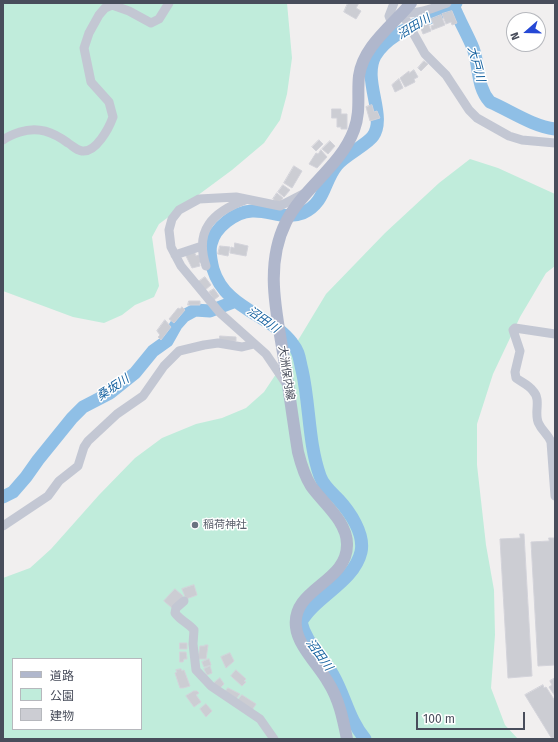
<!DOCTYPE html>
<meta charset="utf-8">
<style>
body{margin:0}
#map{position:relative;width:558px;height:742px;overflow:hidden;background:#f1efef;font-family:"Fira Sans","Noto Sans JP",sans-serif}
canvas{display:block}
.frame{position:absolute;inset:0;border:4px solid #484d5b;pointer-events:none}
.legend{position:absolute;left:12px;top:658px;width:130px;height:72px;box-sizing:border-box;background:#fff;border:1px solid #b6b8bd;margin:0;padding:5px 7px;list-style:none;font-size:12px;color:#484d5b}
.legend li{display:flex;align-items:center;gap:8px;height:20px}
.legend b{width:20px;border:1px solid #b6b8bd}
.north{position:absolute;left:506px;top:12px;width:40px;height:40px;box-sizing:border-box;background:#fff;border:1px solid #b6b8bd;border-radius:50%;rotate:250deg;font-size:11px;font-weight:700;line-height:16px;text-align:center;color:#484d5b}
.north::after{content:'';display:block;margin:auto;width:14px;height:18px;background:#2548d5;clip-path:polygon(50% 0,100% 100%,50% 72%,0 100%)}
.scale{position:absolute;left:416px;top:712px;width:109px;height:18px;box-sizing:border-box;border:2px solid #484d5b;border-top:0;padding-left:5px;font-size:12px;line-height:14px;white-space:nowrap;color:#484d5b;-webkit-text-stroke:3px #fff;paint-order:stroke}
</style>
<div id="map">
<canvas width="558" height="742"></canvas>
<div class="frame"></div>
<ul class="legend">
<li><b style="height:5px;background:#b0b7cc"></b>道路</li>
<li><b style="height:11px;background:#c0ecdb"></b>公園</li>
<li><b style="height:11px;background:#cccdd3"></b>建物</li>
</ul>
<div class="north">N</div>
<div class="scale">100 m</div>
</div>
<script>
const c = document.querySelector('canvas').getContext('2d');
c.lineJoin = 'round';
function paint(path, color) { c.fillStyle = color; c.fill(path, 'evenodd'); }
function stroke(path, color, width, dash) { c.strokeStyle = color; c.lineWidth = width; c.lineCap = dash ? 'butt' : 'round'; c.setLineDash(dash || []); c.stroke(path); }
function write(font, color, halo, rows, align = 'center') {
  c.font = font + ' "Fira Sans","Noto Sans JP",sans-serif'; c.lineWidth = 3; c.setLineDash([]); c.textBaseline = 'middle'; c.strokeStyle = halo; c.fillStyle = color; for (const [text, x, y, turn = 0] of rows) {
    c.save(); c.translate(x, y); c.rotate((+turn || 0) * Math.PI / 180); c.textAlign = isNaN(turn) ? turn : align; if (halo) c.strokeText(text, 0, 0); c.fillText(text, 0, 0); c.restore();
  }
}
paint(new Path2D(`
 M3 3H287L292 58 287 94 280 120 264 143 232 170 159 224 152 237 159 286 154 297 135 305 122 315 104 323 73 317 3 291Z
 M470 159 498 168 555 194V266L546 273 520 317 493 374 477 424V465L486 545 494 590 495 635 491 688 505 725 518 739H3V578L30 568 51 549 99 495 135 458 162 438 196 424 222 418 246 408 264 392 294 347 326 294 385 233 439 183ZM13 659H141V729H13Z`), '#c0ecdb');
stroke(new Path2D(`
 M453 5C459 20 467 34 473 48 480 67 476 86 490 102 511 111 532 126 555 129
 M3 497 13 492 26 477 38 460 72 418 83 407 110 393 135 373 153 351 167 341 176 325 184 316 195 310 210 311 236 301
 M365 739C349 720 345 696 333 675 323 656 306 644 301 622 316 596 354 582 361 552 365 534 350 512 338 499 331 492 323 485 320 476 308 442 310 405 302 370 299 359 300 353 292 343 270 314 225 309 213 269 211 261 209 251 211 244 215 227 235 212 252 211 270 210 285 220 303 213 326 202 323 182 337 165 345 155 368 144 373 136 387 116 362 80 375 56 390 29 433 20 456 3`), '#8fbfe6', 13);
const building = new Path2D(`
 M348 3H359L356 8 361 11 356 19 344 12Z
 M452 11 457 23 452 25 451 22 446 24 442 14Z
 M441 15 445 25 432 30 431 26 434 25 431 19Z
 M428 23 431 31 423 34 420 26Z
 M424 61 428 64 421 71 418 68Z
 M414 70 418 77 414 79 415 82 405 87 400 78 409 71V73Z
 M399 79 403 88 395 92 392 85Z
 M372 105 374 112 377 111 380 118 370 121 366 107Z
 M332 109H341V114H347V129H341V127H337V118H332Z
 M319 140 323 144 316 151 312 147Z
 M330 141 335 146 328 154 322 149Z
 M321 150 327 157 317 168 309 164 316 153 318 154Z
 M294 166 302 171 292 188 284 183Z
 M283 185 290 190 284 197 278 192Z
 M277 193 283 198 279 204 273 199Z
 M235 243 248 246 246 256 230 253 231 247 234 248Z
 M220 246 230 247 228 256 218 254Z
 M194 251 196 256 199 255 201 262 199 263 200 266 192 268 185 254Z
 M205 277 211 285 205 290 198 282Z
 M214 289 219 296 214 300 209 292Z
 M189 301H200V305H188Z
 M182 307 185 310 174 323 169 319 178 308 180 309Z
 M165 320 171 327 161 340 158 337 160 335 157 331Z
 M220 336 236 337V341H220Z
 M520 534H524L532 676 508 678 500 539 520 538Z
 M549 538H554L555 549V665L538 666 531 542 549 541Z
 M194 585 197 595 186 599 182 589Z
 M175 589 183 596 172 608 164 601Z
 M180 643H187V649H180Z
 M205 645H208L206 659H198L200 646H205Z
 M180 652H186L187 659H184L183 662H180Z
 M230 653 234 661 226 668 221 657Z
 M209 659 211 665 204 667 202 662Z
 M210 666 212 673 207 675 204 669Z
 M181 669 182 671 184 670 190 686 183 688H180L175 673 177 672 176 670Z
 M236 670 246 679 244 681 246 682 242 686 231 676Z
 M220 678 224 684 219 689 214 683Z
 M555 678V696L549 687 552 685 550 681Z
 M543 685 544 688 546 687 555 701V739H552L525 695Z
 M228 688 240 694 236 699 225 692Z
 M194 691H197L199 693 196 695 201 702 194 707 186 696Z
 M242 695 256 704 252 710 238 700Z
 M206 704 212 711 206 717 200 709Z`);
paint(building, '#cccdd3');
stroke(building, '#d3d3da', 1);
stroke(new Path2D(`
 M402 13 425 54 446 75 469 110 477 118 509 136 522 140 555 143
 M402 13C419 14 431 9 447 3
 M392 24 389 16 394 3
 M3 140C8 136 14 134 20 132 38 126 53 132 68 143 73 146 76 150 82 151 96 153 109 128 113 117L109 102 91 82 84 48 89 33 99 15 105 8 112 5 129 11 151 23 159 19 169 3
 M175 255 202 246
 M206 266C194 230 213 212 245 200
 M555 334 515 328 513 330 520 351 515 372 516 378C521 382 529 385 533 391 542 400 533 414 539 424 542 431 548 434 551 442L555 496
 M287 385 266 354 220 313 181 266 171 247 169 230 172 219 179 210 199 199 236 197 280 206 305 193
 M3 526 48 496 59 481 78 466 84 447 88 441 117 414 143 396 164 366 179 351 204 345 218 343 242 347 254 344
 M184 601 176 608 175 613C181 621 188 623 194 630L193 644 196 670 211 686 260 719 274 739`), '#c3c7d3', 9);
stroke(new Path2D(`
 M347 739C343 719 339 699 328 682 319 666 298 646 296 627 291 588 348 583 347 544 347 521 323 503 311 486 304 475 301 464 298 452 293 421 289 390 284 359 277 314 264 266 286 222 303 188 341 166 354 130 361 112 357 94 359 76 363 46 393 25 411 3`), '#b0b7cc', 12);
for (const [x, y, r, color] of [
 [195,525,4,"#6b7280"]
]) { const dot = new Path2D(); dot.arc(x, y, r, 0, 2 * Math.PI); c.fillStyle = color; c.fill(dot); stroke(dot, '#fff', 1.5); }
write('11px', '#484d5b', '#fff', [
 ["大洲保内線",286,373,81]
]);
write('11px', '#5b616d', '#fff', [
 ["稲荷神社",203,525]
], 'left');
write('italic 12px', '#1662a0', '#fff', [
 ["沼田川",414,27,-31],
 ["大戸川",476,64,75],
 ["沼田川",263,320,35],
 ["桑坂川",113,388,-34],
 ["沼田川",319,655,54]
]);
</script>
